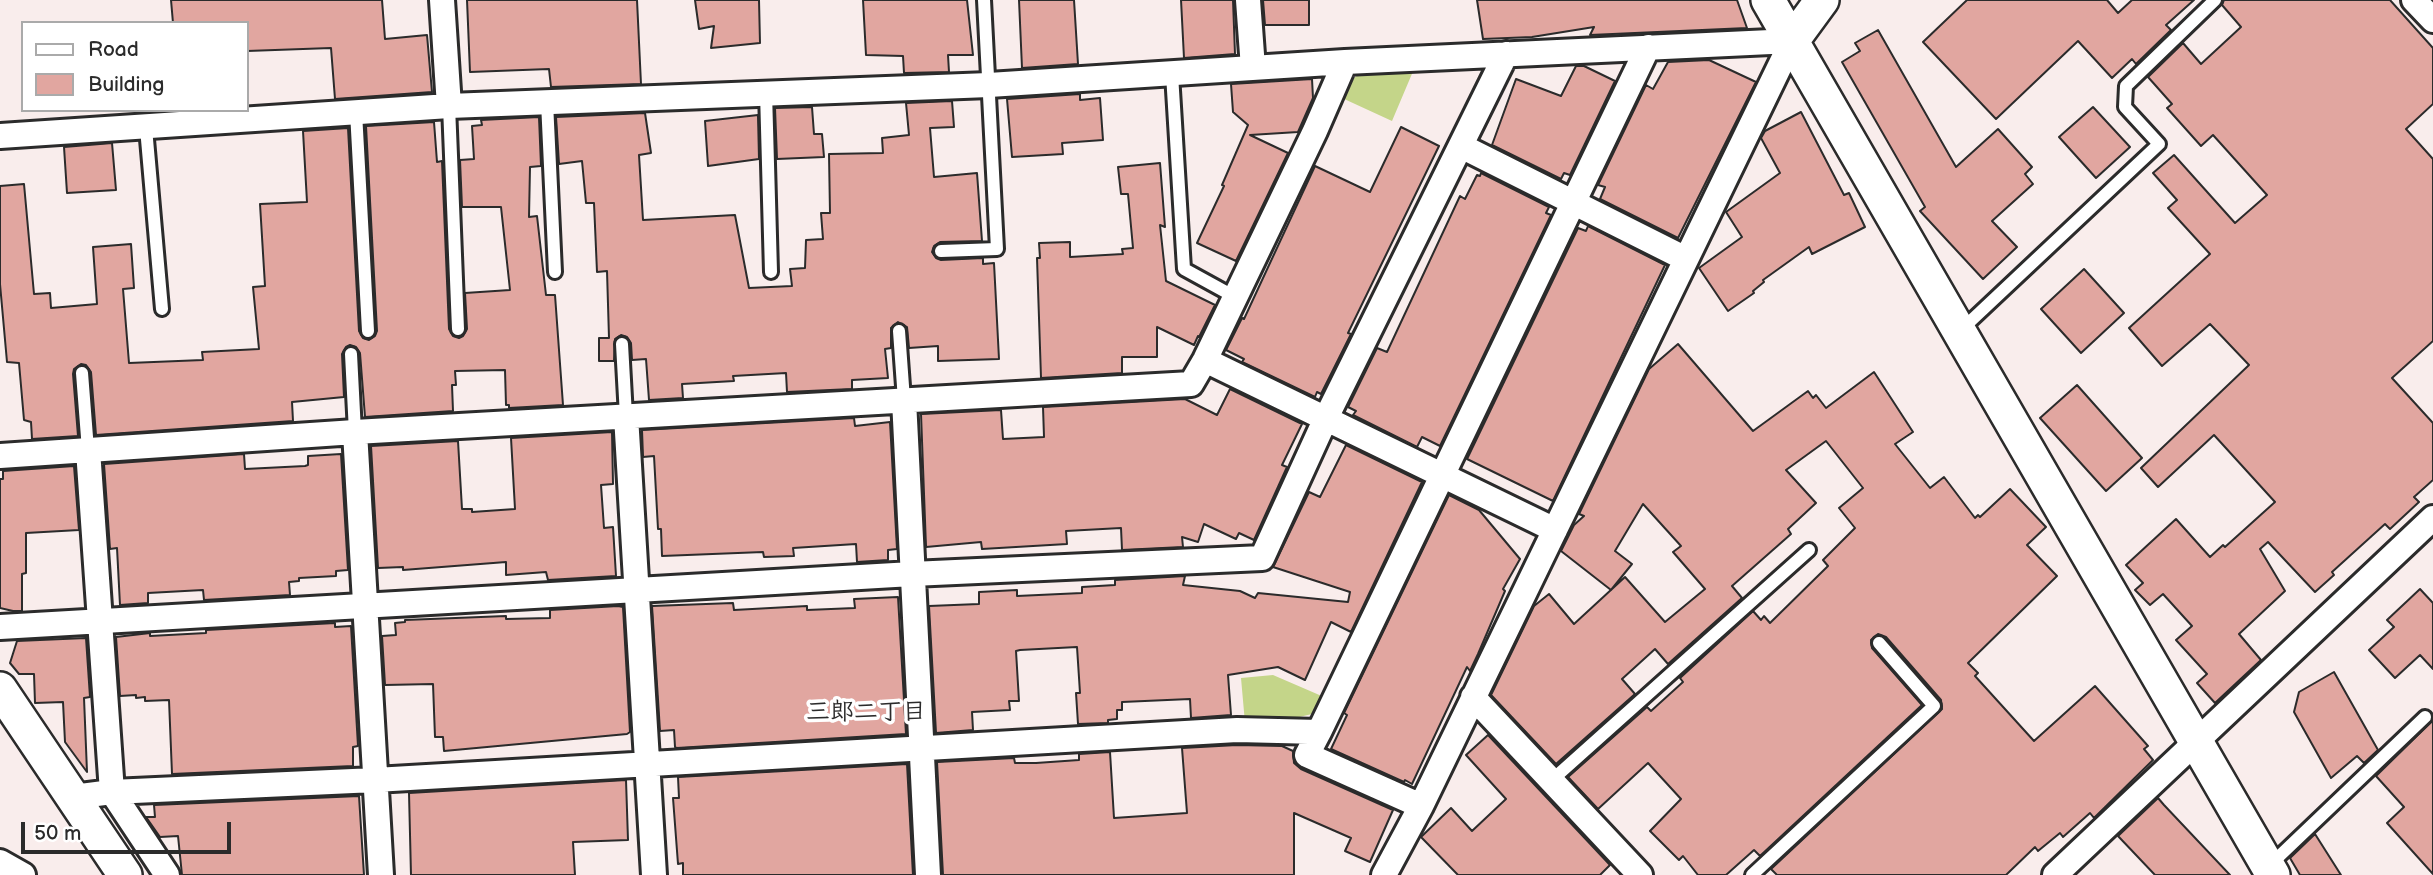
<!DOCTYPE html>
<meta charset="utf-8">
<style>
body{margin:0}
#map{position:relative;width:2433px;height:875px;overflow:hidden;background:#f9edec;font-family:"Balsamiq Sans",sans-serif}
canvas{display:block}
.legend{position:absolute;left:21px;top:21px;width:228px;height:91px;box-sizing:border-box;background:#fff;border:2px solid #aaa;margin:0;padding:9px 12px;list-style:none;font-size:21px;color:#2b2b2b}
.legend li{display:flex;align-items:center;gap:14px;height:35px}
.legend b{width:35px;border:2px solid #aaa}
.scale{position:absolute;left:21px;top:822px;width:210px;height:32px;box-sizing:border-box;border:4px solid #2b2b2b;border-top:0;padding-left:9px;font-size:21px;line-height:24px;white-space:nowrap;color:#2b2b2b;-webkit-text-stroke:5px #fff;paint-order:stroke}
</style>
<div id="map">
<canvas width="2433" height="875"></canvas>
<ul class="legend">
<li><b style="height:9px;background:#fff"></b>Road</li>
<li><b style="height:19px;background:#e1a6a0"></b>Building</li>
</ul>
<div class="scale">50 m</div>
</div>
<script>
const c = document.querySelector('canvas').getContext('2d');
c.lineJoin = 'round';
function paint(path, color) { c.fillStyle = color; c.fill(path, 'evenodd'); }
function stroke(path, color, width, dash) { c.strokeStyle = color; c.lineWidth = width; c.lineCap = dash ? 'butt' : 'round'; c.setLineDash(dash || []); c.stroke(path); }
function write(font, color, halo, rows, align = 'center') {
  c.font = font + ' "Balsamiq Sans","Klee One",sans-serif'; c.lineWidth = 7; c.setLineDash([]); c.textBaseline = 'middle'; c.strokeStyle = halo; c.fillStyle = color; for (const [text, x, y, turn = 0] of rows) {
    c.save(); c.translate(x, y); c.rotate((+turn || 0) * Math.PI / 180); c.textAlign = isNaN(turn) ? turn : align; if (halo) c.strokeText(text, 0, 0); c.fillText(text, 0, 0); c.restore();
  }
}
paint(new Path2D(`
 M1414 69 1392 121 1342 98 1355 77 1366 71Z
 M1273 675 1324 697 1312 714 1295 718 1245 723 1241 678Z`), '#c4d589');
const building = new Path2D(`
 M171 0H382L385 39 427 35 432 92 335 99 331 48 247 51V23H173Z
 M467 0H637L641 84 551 87 549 69 470 72Z
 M695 0H759L760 43 711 48 714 26 699 29Z
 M863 0H967L973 55H948L949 72 904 73 903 56 866 55Z
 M1019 0H1074L1078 64 1022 68Z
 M1181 0H1233L1235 54 1184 58Z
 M1263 0H1309V25H1265Z
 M1477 0H1737L1747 28 1590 35 1594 27 1532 37 1483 39Z
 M1967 0H2107L2118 13 2132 0H2194L2166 25 2171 30 2136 64 2132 59 2112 78 2078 41 1996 119 1923 42Z
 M2224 0H2390L2433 48V104L2406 129 2433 159V341L2392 378 2433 423V480L2414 497 2419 502 2390 529 2385 524 2332 572 2334 575 2315 592 2268 542 2260 549 2285 591 2239 634 2261 660 2215 703 2197 683 2207 674 2176 640 2192 626 2163 594 2150 605 2135 590 2143 583 2126 565 2176 519 2210 557 2223 545 2225 547 2275 502 2214 435 2158 487 2141 468 2249 365 2210 324 2162 366 2129 328 2210 254 2168 208 2177 200 2153 173 2174 155 2235 223 2267 195 2213 135 2201 146 2167 108 2172 104 2148 77 2183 43 2201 64 2241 27 2222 5Z
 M1878 30 1956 167 1998 129 2032 167 2025 174 2033 184 1992 221 2017 247 1983 279 1920 211 1925 207 1842 62 1860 51 1855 43Z
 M1709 60 1756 82 1678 238 1600 199 1605 187 1598 185 1646 85 1653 89 1668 62Z
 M1576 66H1584L1615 81 1570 175 1564 173 1561 179 1492 145 1516 79 1561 96Z
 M1312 79 1313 98 1298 132 1250 135 1288 153 1236 261 1197 243 1224 186 1222 185 1248 125 1233 112 1231 84Z
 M1080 94V100L1100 98 1103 140 1062 143 1063 154 1012 157 1007 99Z
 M952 101 954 127 930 128 934 177 977 173 982 241 940 242 934 246 932 252 936 258 941 260 983 258V264L994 263 999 359 938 361V346L909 348 907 327 898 322 891 328V348L885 349 888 378 852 380V389L787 392 786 373 733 376 734 381 682 384 683 398 649 400 646 359 632 360 631 343 627 337 621 335 615 339 614 361H599V338H609L607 271 597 272 594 203H586L582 161 559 164 556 117 645 113 651 153 639 155 643 220 735 215 749 288 792 286 790 269 805 268 806 240 823 239 821 213H830L829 154 883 153 882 138 909 135 906 103Z
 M812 107 814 134H822L824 157 777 159 775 108Z
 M2093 107 2130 147 2096 178 2059 137Z
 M1801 112 1844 195 1849 193 1865 227 1812 254 1809 247 1763 280 1764 282 1753 291 1754 293 1728 311 1699 268 1742 237 1726 212 1780 173 1761 138 1765 131Z
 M758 115 759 159 708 166 705 121Z
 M539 117 541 166 530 167 529 217 537 216 546 295H555L563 405 509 408V405H506L505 370 455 371 456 385H452L453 411 365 417 360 353 356 347 350 345 346 347 342 354 344 397 292 402 293 421 96 435 91 372 86 365 81 364 74 369 73 374 78 436 32 439 31 422 24 420 19 363 7 362 0 284V186L24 184 34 294 50 293 51 308 97 304 93 247 131 244 134 288 123 289 129 363 203 360 202 352 259 349 253 287 265 286 260 204 307 202 303 131 348 128 359 331 363 338 369 340 375 336 377 331 366 126 434 122 437 162 442 161 449 329 453 336 459 338 463 336 467 329 465 293 510 290 501 207H462L460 160 474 159 472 126 482 125 481 120Z
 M1401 127 1439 146 1348 333 1351 334 1321 394 1317 392 1315 397 1242 362 1244 359 1226 350 1242 318 1244 319 1315 166 1370 192Z
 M112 143 116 190 67 193 64 147Z
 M1160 163 1165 227 1160 225 1166 281 1215 305 1199 337 1198 336 1194 345 1157 327V357H1122V373L1041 378 1037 258H1040L1039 243 1070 242V257L1123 254 1122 249 1133 248 1128 194H1121L1118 167Z
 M1481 173 1549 207 1546 213 1551 215 1440 446 1422 437 1417 447 1353 415 1356 411 1348 407 1377 348 1387 352 1460 196 1465 199 1477 175 1480 176Z
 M1588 226 1665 265 1553 501 1467 459 1578 228 1586 231Z
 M2084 269 2124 313 2081 353 2041 309Z
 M1678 344 1753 431 1808 391 1813 398 1816 395 1826 408 1874 372 1913 432 1895 444 1930 488 1944 477 1975 518 1978 515 1980 517 2010 489 2046 527 2027 545 2057 576 1968 663 1978 673 1975 676 2034 741 2095 686 2148 746 2144 749 2153 760 2094 818 2090 813 2063 837 2060 833 2038 851 2035 847 2006 875H1777L1771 869 1942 709 1941 700 1886 637 1878 634 1871 640 1872 648 1922 705 1760 856 1754 850 1726 875H1698L1683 856 1679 860 1650 831 1681 799 1648 763 1598 809 1568 777 1647 707 1651 711 1683 682 1680 678 1753 611 1761 620 1764 616 1770 623 1828 566 1823 560 1855 528 1839 508 1863 488 1826 441 1786 470 1816 503 1788 529 1791 534 1732 586 1742 598 1668 664 1655 649 1622 679 1635 694 1556 764 1491 695 1534 606 1549 594 1574 624 1625 577 1665 622 1705 589 1673 552 1681 546 1643 504 1615 551 1632 564 1611 590 1561 551 1574 525 1584 516 1579 514 1649 369Z
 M2077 385 2142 458 2106 491 2040 418Z
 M1230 389 1302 424 1282 465 1287 467 1254 540 1239 533 1236 539 1204 524 1198 542 1182 537 1183 547 1122 550 1121 528 1066 531 1067 544 982 549 981 542 926 547 921 414 1001 410 1003 439 1044 437 1043 407 1185 399 1217 415Z
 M854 418 855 426 890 422 897 549 888 550V560L857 562 856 544 793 548 794 556 764 557 763 552 662 556 661 529H658L654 456 643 457 642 430Z
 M612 432 613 484 601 485 604 528 613 527 616 576 548 580 546 572 506 575V562L403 570V567L378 568 371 446 458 441 462 509H472V512L515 509 511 438Z
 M1346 445 1422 482 1351 632 1331 622 1305 680 1278 667 1228 675 1231 715 1191 718 1190 699 1122 702V710H1117V719L1108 720V723L1078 724 1076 693H1080L1077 647 1020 650 1016 651 1019 701H1009L1010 710 972 712 973 730 936 733 929 606 979 604V592L1017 590V596L1082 593V587L1115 585V580L1185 576 1183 585 1240 591 1255 598 1258 593 1348 602 1350 592 1273 567 1309 492 1320 497Z
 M244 454 245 469 305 466 308 465V456L341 454 348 570 336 571V576L299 578V581L289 582 290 595 204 600 203 590 148 593V603L120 605 117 548 110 549 104 464Z
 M74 466 79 530 26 533V573L22 574V611H13L0 608V479H3V471Z
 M1449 495 1479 510 1520 559 1503 589 1505 591 1478 654 1470 671 1467 667 1412 784 1405 780 1404 782 1331 749 1347 715 1344 713Z
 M2420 589 2433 603V669L2420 655 2395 678 2369 650 2394 627 2387 620Z
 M898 597 906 734 677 748 675 747 674 730 660 731 652 606 733 603 734 610 807 606V610L855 608 854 599Z
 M618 606 623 607 630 732 627 734 444 751 443 737H435L433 684 385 685 382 636 396 635 395 623 405 622V620L506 616V619L550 618V610Z
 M335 623V627L351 626 358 746 353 747V766L172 774 169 700 145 701V697L136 698V695L120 696 116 637 150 633V636L206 633V630Z
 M86 638 90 697 84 698 87 772 65 742 63 702 35 703 34 674H19L10 663 17 641Z
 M2334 672 2378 750 2364 763 2357 756 2331 778 2294 712 2299 692Z
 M2433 720V874L2387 823 2404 807 2376 776Z
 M1488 735 1610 865 1600 875H1458L1421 837 1451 808 1472 831 1506 799 1466 755Z
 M1237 745 1282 746 1293 751 1294 763 1301 769 1393 810 1370 862 1345 851 1351 838 1294 813V875H943L937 762 1014 758 1015 763H1036L1079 760V754L1110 752 1114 818 1187 813 1182 748Z
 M907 764 913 875H683V863L678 864 673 798H679L678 777Z
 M626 780 628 840 573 842 575 875H411L409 793Z
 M359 796 364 875H182L178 836 160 837 146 817H155L154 805Z
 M2158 798 2164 805 2230 875H2155L2118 836Z
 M2315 834 2341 875H2300L2290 858Z`);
paint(building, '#e1a6a0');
stroke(building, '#2b2b2b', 2);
const lane = new Path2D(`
 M1172 74 1184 269 1235 297
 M766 92 771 272
 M547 102 555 272
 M449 106 458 329
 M356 112 368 331
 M146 128 162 309
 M941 251 997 249 984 0
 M899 331 904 400
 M1960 331 2159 144 2125 107 2126 86 2215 0
 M622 344 626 416
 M351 354 355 432
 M82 373 88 450
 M1552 780 1809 550
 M2271 864 2425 717
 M1752 875 1934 706 1879 643`);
const street = new Path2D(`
 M442 0 449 106
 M1248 0 1253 68
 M2414 0 2433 20
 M0 136 449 106 989 85 1345 62 1792 41 1421 806 1384 875
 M1461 146 1686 259
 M1205 360 1555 530
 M904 400 928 875
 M626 416 654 875
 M355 432 381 875
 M88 450 112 792 375 780 1237 730 1319 732 1648 47
 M0 456 355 432 1191 384 1205 360 1315 131 1345 62
 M0 627 912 574 1262 558 1326 418 1506 54
 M1473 697 1640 875
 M1319 732 1307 755 1421 806
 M73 797 112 792 167 875
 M0 862 23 875
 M2055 875 2433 518`);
const secondary = new Path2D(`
 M1768 0 2273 875
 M1792 41 1822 0
 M0 689 125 875`);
stroke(lane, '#2b2b2b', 18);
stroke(street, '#2b2b2b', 30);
stroke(secondary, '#2b2b2b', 38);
stroke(lane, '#fff', 12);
stroke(street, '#fff', 24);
stroke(secondary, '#fff', 33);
write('bold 24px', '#2b2b2b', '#fff', [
 ["三郎二丁目",866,713]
]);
</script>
